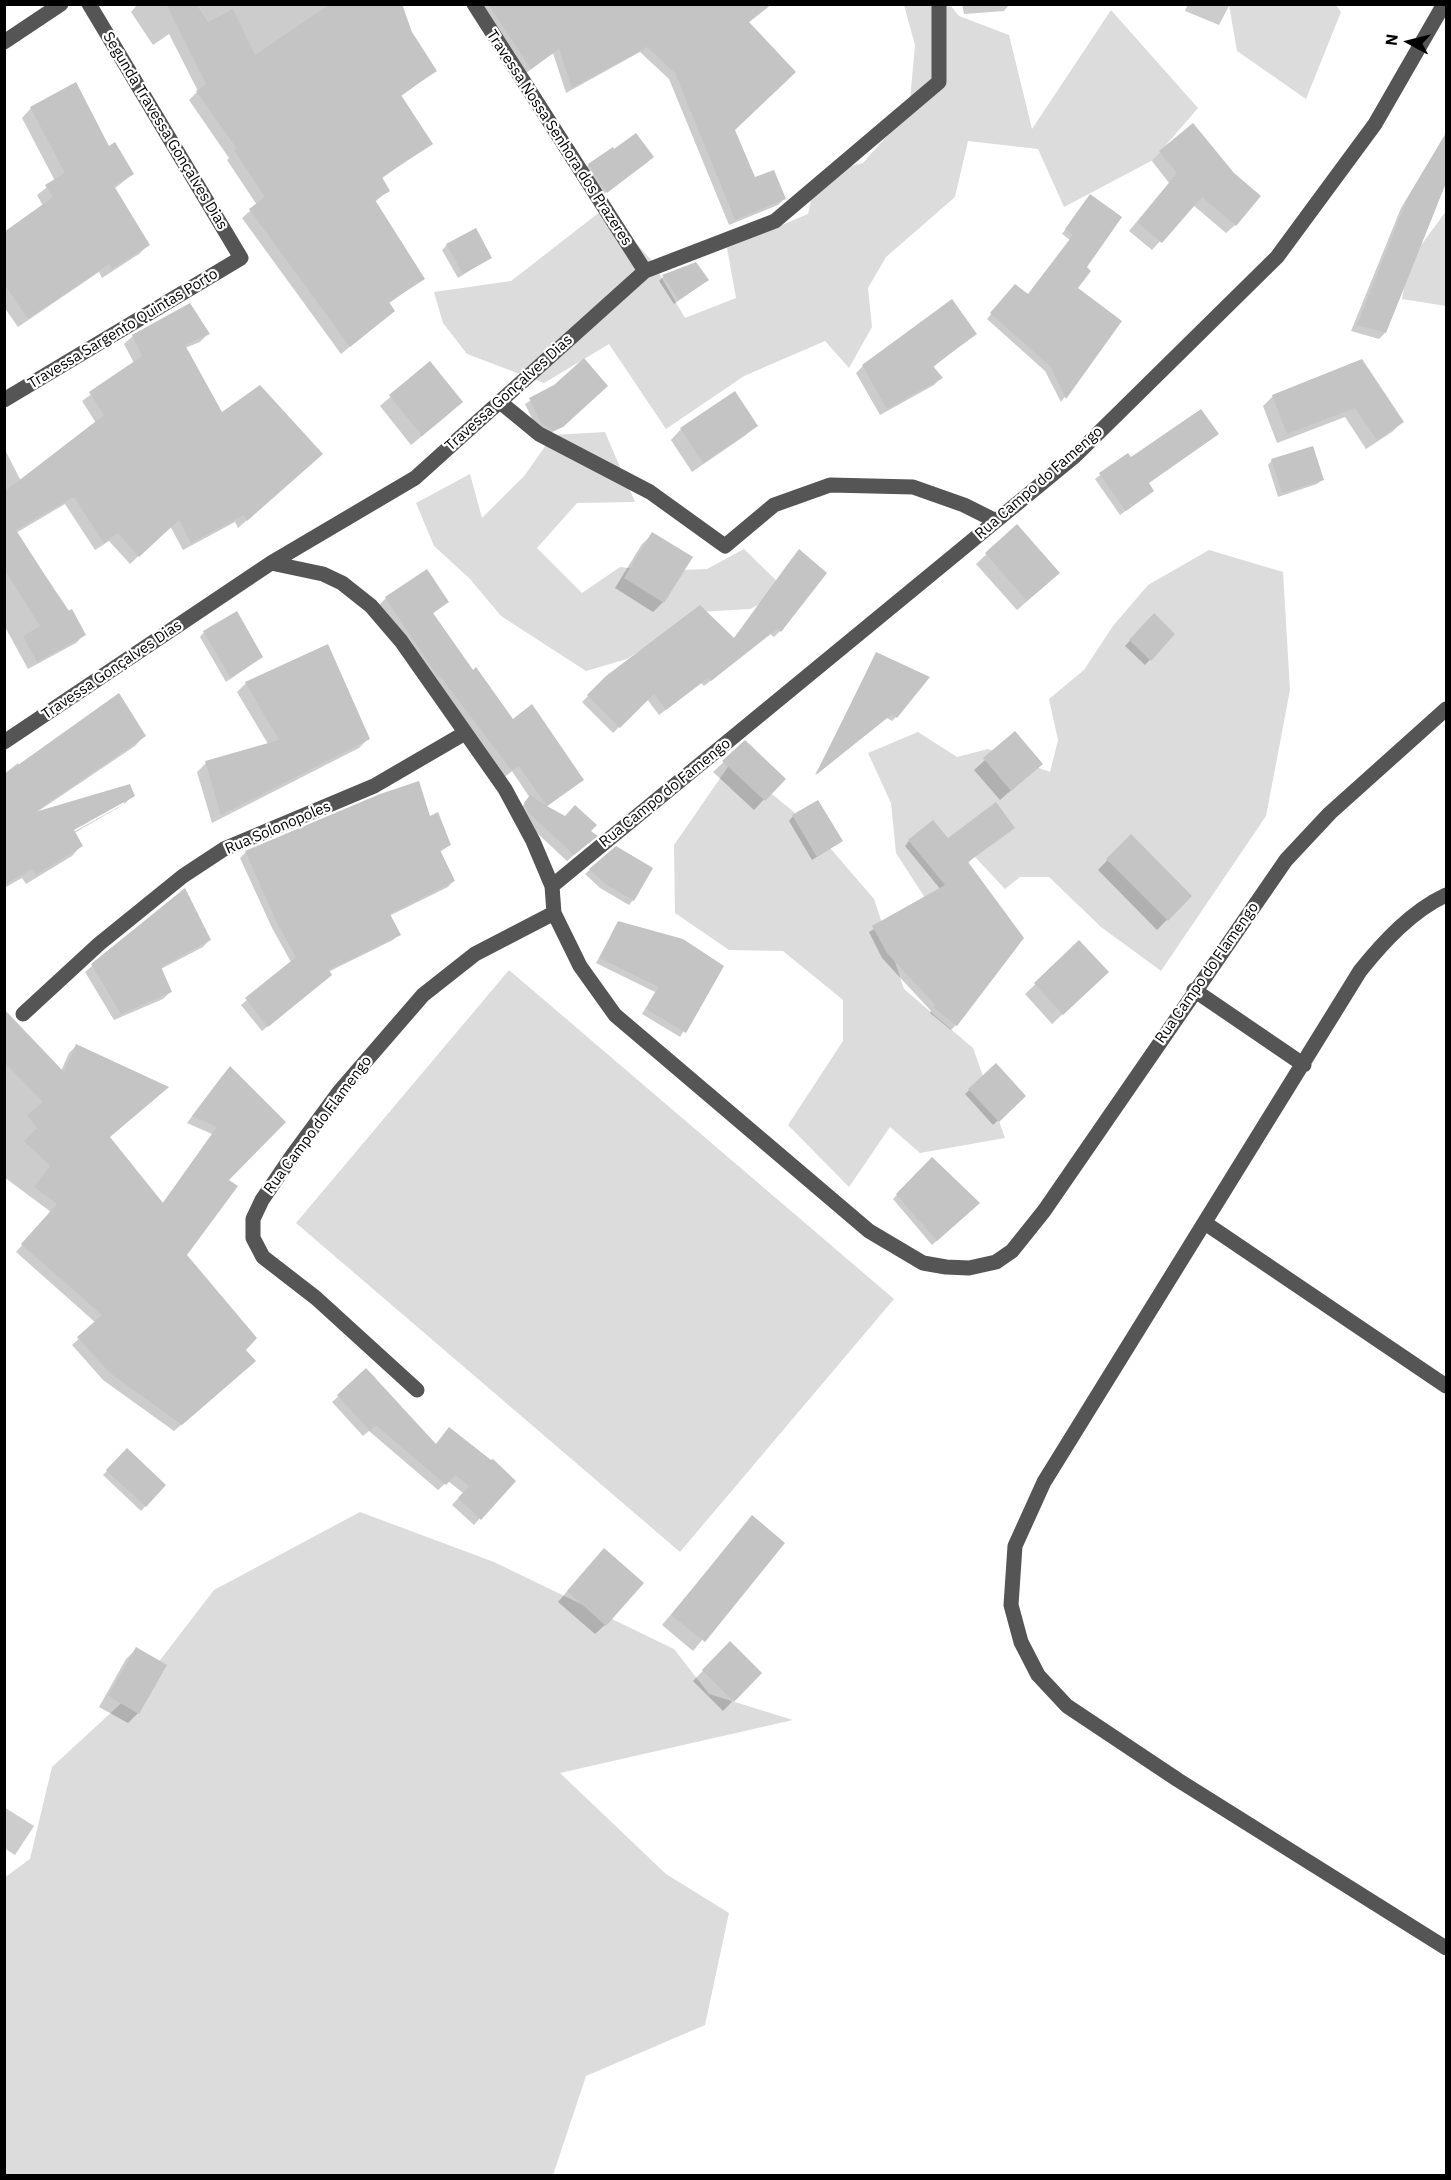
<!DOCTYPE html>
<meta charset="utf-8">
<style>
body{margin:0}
#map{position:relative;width:1451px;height:2180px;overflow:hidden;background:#fff;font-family:"IBM Plex Sans",sans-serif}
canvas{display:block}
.frame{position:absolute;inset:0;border:6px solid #000;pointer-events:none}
.north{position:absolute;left:1379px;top:12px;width:60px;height:60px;-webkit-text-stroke:4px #fff;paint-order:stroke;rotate:277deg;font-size:16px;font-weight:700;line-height:24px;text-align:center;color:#000}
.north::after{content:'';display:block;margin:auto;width:21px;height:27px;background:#000;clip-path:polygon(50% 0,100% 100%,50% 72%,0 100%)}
</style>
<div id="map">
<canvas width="1451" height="2180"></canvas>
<div class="frame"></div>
<div class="north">N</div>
</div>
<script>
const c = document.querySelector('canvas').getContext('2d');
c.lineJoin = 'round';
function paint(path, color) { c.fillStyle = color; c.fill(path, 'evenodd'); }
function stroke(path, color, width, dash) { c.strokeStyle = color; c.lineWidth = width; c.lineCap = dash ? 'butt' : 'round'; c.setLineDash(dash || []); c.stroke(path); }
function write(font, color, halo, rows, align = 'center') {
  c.font = font + ' "IBM Plex Sans",sans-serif'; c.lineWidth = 4.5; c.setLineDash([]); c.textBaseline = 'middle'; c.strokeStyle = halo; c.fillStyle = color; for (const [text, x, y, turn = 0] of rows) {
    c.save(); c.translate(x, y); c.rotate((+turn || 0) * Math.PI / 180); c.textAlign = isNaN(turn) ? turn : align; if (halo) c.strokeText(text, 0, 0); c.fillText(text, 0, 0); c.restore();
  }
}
paint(new Path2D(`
 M904 5H950L959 16 1009 35 1032 129 1111 10 1198 108 1153 160 1064 207 1038 149 968 141 955 197 886 257 868 288 872 327 849 368 825 341 744 376 666 429 609 344 544 383 467 354 443 323 434 292 511 281 605 208 652 261 685 318 736 298 727 248 808 214 817 175 863 163 909 111 915 45Z
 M1229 5H1336L1341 12 1306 99 1237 51Z
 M1446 211V306L1402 299 1408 263Z
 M605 432 635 502 577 503 537 548 582 593 620 567 654 571 707 569 744 549 787 591 750 609 699 612 627 659 586 671 501 616 470 579 434 546 416 503 470 474 482 518 525 475 553 435Z
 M1209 550 1283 572 1290 690 1266 816 1161 971 1101 927 1049 877H1020L1005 889 974 856 934 912 896 853 891 803 868 753 918 732 957 757 988 749 1050 772 1058 740 1049 699 1084 670 1113 626 1148 585Z
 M732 761 812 827 874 899 904 989 973 1048 1005 1138 920 1153 890 1127 849 1187 788 1125 843 1041V1000L783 951 729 950 675 913 674 845Z
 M509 970 894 1299 680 1552 296 1223Z
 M360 1512 494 1562 674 1649 709 1694 793 1720 560 1773 666 1874 729 1913 705 2025 586 2076 553 2175H5L4 1878 30 1859 52 1767 141 1685 214 1590Z`), '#dcdcdc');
paint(new Path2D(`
 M138 4H400L410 32 435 71 400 97 431 143 381 179 388 190 375 202 423 279 388 304 393 311 341 354 242 218 257 205 227 160 229 158 189 100 198 91 169 34 153 45 131 12Z
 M478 4H771L748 23 733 130 754 179 784 199 778 205 729 225 669 79 640 52 566 93 553 53 525 74Z
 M962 4H1010L1004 11 964 14Z
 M1188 4H1230L1219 25 1185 11Z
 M31 108 109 148 133 174 114 189 148 245 139 254 102 278 99 272 18 327 4 307V233L43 206 37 195 55 181 22 118Z
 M1446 133V179L1385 333 1379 339 1351 331 1401 208Z
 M1160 152 1235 225 1226 233 1193 205 1152 250 1129 231 1169 183 1152 161Z
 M648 162 601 196 584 169 589 165Z
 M1086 201 1084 268 1076 288 1120 322 1061 402 1045 371 987 319 1011 290 1027 296 1070 240 1062 234Z
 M447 245 490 258 458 278 442 250Z
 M696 264 702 284 674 304 659 281 663 277Z
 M208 334 200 342 185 348 222 414 313 462 238 528 235 522 183 550 170 526 130 564 109 541 95 550 65 504 16 533 85 634 76 643 28 669 4 625V448L21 481 96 423 82 401 134 363 124 344 133 336Z
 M975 334 932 368 941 378 934 385 880 415 856 373 863 366Z
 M1361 361 1402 422 1392 432 1366 449 1345 417 1277 443 1263 406 1273 396Z
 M430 363 451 412 411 445 380 406Z
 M555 386 601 391 549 435 536 427 525 404Z
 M756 425 746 435 692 472 671 440 681 429Z
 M1217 434 1147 484 1152 491 1120 515 1095 479 1127 455 1130 459Z
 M1272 460 1322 480 1317 484 1278 497 1268 465Z
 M1016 527 1048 583 1017 610 976 564Z
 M653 534 663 602 653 612 615 588 642 544Z
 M793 557 780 631 774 637 770 634 704 686 701 683 659 715 647 699 613 733 582 702 607 677 733 640Z
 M386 598 447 602 432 614 473 672 512 721 582 780 546 807 589 832V842L567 861 523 820 518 811 530 798 512 771 505 777 379 605Z
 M1154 615 1173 634 1145 665 1125 646Z
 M204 632 256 661 226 682 200 637Z
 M876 654 896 717 892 721 887 718 815 775Z
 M246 683 368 739 359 748 212 823 197 772 206 763 268 744 237 692Z
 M1015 733 1041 764 1000 800 974 770Z
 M144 736 135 746 37 812 133 796 123 805 74 833 81 846 72 856 26 884 22 878 4 888V774L18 763 20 766ZM124 800V804L68 835 66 832Z
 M745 742 783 779 754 810 713 772Z
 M793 816 841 841 812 860 789 821Z
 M429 818 450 845 440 852 453 881 448 887 389 916 399 935 393 940 328 972 325 980 262 1031 241 1005 291 962 272 928 240 858 246 852Z
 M1131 836 1190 896 1157 930 1098 870Z
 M909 841 966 863 956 1025 951 1030 930 1013 931 1011 882 958 869 932 941 890 905 846Z
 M616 848 633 900 629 905 600 888 585 874Z
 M619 923 722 966 680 1037 642 1014 655 992 596 963Z
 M209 940 203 947 161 969 170 992 163 999 114 1020 85 972 92 966Z
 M1079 943 1097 982 1052 1024 1025 994Z
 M4 1011 61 1071 69 1053 76 1046 109 1138 162 1204 212 1134 187 1123 223 1075 227 1180 186 1255 244 1350 247 1368 174 1431 103 1380 72 1345 96 1323 16 1252 51 1212 4 1177Z
 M996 1065 1024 1096 993 1125 965 1094Z
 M932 1159 974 1208 932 1245 893 1199Z
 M339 1396 435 1445 491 1462 480 1518 474 1525 452 1505 463 1493 448 1481 438 1490 369 1431 363 1436 332 1402Z
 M127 1450 164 1485 141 1511 103 1475Z
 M752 1518 783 1543 693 1651 662 1625Z
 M594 1560 605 1625 595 1634 558 1602Z
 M730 1643 760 1673 723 1711 693 1681Z
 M136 1649 138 1713 128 1723 99 1707 126 1659Z
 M4 1807 34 1826 15 1855 4 1848Z`), '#0003');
paint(new Path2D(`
 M166 4H196L208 22 233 9 255 55 330 4H402L412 32 437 71 401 95 433 144 382 177 390 191 375 200 425 279 389 302 395 311 350 347 249 209 265 197 234 150 237 149 196 91 206 84Z
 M488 4H772L749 22 796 72 735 130 755 177 774 170 786 199 735 220 675 73 647 47 572 88 559 49 531 69Z
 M76 82 109 146 115 142 134 174 114 186 150 245 112 269 109 264 28 319 4 284V232L53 197 45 185 65 173 30 107Z
 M1193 123 1234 173 1261 196 1236 226 1202 197 1162 243 1137 222 1177 173 1159 151Z
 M636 133 654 157 607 193 588 164 613 147 614 149Z
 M1446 133V183L1386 333 1357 325 1407 199Z
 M1090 194 1122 217 1087 267 1091 271 1078 288 1122 321 1066 399 1050 366 990 313 1015 284 1028 294 1073 235 1065 229Z
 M476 228 492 258 463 274 446 244Z
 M696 262 709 280 679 300 662 275Z
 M952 299 977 334 933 366 943 378 887 409 862 365Z
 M190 303 210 334 185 345 222 412 260 385 323 454 247 521 244 515 191 543 179 520 139 557 118 533 104 543 74 497 16 530 68 611 72 609 86 635 37 662 23 636 40 626 4 569V492L104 415 89 392 142 356 132 335Z
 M584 358 608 386 563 427 554 431 541 423 529 398 554 385Z
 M1362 359 1404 422 1377 440 1355 408 1287 434 1272 395Z
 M430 361 463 402 422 436 389 395Z
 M735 391 758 426 703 463 680 428Z
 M1201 409 1219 434 1149 483 1154 491 1126 511 1099 473 1128 453 1131 457Z
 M1313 446 1324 480 1282 493 1271 459Z
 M1017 524 1060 573 1027 601 985 553Z
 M652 532 693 557 664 603 624 578Z
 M799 549 827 573 781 632 777 629 711 681 708 678 666 710 654 694 620 728 587 695 606 676 700 605 734 638Z
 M427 569 449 602 433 613 473 670 476 667 513 719 532 704 584 780 547 806 565 816 575 805 597 825 591 831 598 836 574 855 529 813 524 803 530 795 546 805 519 766 512 771 440 676 438 677 385 597Z
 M237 611 263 657 231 678 203 631Z
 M1154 613 1175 634 1151 661 1129 640Z
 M328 644 370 739 221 815 205 761 279 740 245 682Z
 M876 652 930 677 897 718 892 714 816 775Z
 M119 693 146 736 35 812 130 784 135 796 74 830 83 846 36 875 32 869 4 885V775Z
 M1015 731 1043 764 1011 791 983 758Z
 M745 740 786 779 765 801 722 761Z
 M419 781 430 816 438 812 451 845 440 850 455 881 390 914 401 935 329 970 332 975 268 1027 245 998 296 957 277 923 245 851 380 794Z
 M818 800 843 841 817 857 792 815Z
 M996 802 1015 828 968 862 1024 938 957 1026 933 1007 935 1005 887 953 872 926 945 885 908 840 933 820 948 838Z
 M1131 834 1192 896 1168 921 1106 859Z
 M616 846 653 868 634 901 605 884 589 869Z
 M185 888 211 940 161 967 172 992 121 1014 91 964Z
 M618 921 683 939 724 966 686 1033 646 1009 659 987 599 958Z
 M1079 940 1109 972 1063 1015 1034 983Z
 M4 1009 64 1072 76 1044 169 1087 110 1137 163 1203 217 1127 192 1116 230 1066 286 1122 229 1180 238 1186 187 1255 257 1338 246 1350 256 1361 182 1425 110 1373 77 1337 102 1315 21 1244 57 1204 34 1187 50 1166 24 1141 37 1128 27 1115 43 1102 4 1062Z
 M996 1063 1026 1096 999 1122 968 1089Z
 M932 1157 980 1203 937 1241 896 1194Z
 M366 1368 436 1444 449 1427 491 1460 493 1459 516 1481 481 1520 458 1498 469 1486 455 1475 446 1485 376 1425 370 1431 337 1395Z
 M127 1448 166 1485 146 1507 106 1470Z
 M752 1515 785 1543 705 1642 671 1615Z
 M604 1548 644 1583 606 1626 567 1591Z
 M730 1641 762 1673 734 1702 702 1670Z
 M136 1647 167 1665 139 1714 108 1696Z`), '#c4c4c4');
stroke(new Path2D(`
 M474 4 645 271
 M4 42 61 4
 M4 400 241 258 89 4
 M500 402 539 434 650 492 725 546 774 505 830 485 913 487 964 505 996 521
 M271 563 323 574 342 583 371 606 401 641 505 789 533 841 552 886 554 913 580 966 615 1015 869 1231 923 1263 946 1267 969 1268 996 1262 1012 1251 1044 1211 1286 860 1330 813 1446 709
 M4 742 271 563 415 478 645 271 775 221 939 82V4
 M552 886 1075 456 1277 257 1375 124 1444 4
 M1446 895C1412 911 1384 941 1360 971L1044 1482 1015 1546 1011 1605 1021 1642 1038 1675 1067 1706 1178 1780 1446 1948
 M1194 990 1304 1065
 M23 1014 99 944 183 876 224 849 374 786 465 733
 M1205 1223 1446 1386
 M417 1390 316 1298 263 1257 253 1238V1219L262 1200 292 1156 339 1092 423 995 475 954 554 913`), '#555', 15);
write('15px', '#000', '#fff', [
 ["Segunda Travessa Gonçalves Dias",165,131,59],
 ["Travessa Nossa Senhora dos Prazeres",559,138,57],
 ["Travessa Sargento Quintas Porto",123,329,-31],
 ["Travessa Gonçalves Dias",509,393,-42],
 ["Rua Campo do Famengo",1039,483,-41],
 ["Travessa Gonçalves Dias",112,670,-34],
 ["Rua Campo do Famengo",665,793,-39],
 ["Rua Solonopoles",278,828,-23],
 ["Rua Campo do Flamengo",1207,973,-55],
 ["Rua Campo do Flamengo",318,1125,-53]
]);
</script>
